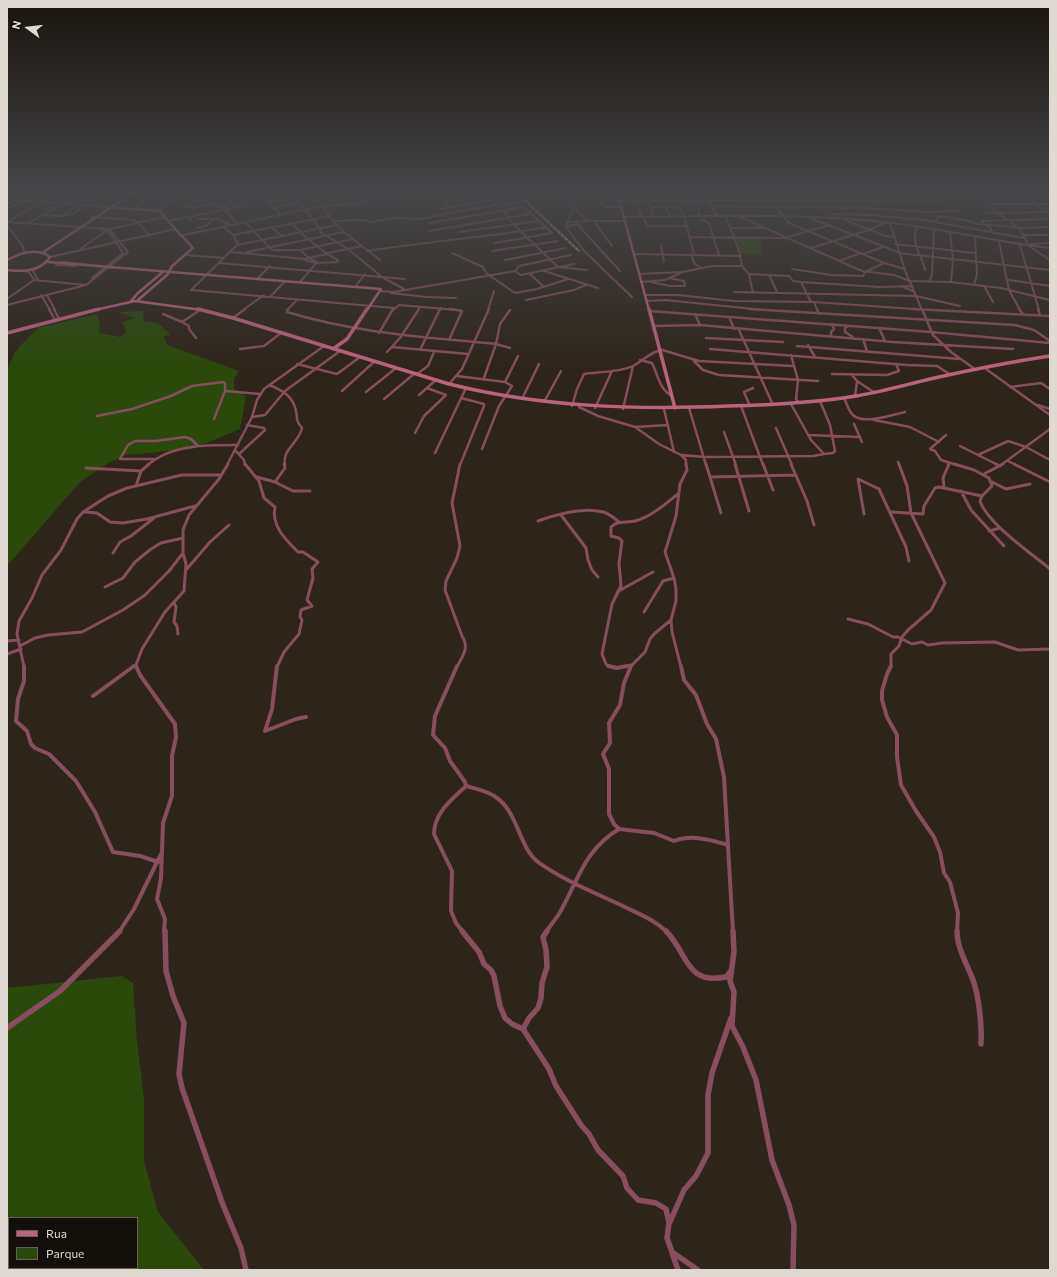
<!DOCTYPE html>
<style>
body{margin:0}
#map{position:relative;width:1057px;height:1277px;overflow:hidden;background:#2e251a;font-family:Commissioner,sans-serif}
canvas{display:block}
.frame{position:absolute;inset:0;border:8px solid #dfd9d1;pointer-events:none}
.legend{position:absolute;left:8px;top:1217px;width:130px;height:52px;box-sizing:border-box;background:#130f0a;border:1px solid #65605a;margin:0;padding:5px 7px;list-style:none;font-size:12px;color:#dfd9d1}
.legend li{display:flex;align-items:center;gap:8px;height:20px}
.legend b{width:20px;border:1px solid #65605a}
.north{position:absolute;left:8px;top:8px;width:40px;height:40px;-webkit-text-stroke:3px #130f0a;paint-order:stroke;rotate:285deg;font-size:11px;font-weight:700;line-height:16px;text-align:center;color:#dfd9d1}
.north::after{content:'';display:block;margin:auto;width:14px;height:18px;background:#dfd9d1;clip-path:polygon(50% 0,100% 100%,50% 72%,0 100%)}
</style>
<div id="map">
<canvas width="1057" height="1277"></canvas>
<div class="frame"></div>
<ul class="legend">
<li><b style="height:5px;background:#bb627f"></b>Rua</li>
<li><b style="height:11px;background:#2b4908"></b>Parque</li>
</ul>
<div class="north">N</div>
</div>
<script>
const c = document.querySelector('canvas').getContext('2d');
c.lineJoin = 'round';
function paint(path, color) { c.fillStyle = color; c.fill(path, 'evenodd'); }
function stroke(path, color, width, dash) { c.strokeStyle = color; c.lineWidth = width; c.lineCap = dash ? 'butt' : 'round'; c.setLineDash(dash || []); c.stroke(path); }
paint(new Path2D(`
 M534 192H557L564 198 543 201Z
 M736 238 760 239 763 254H742Z
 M143 311 144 321 157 323 171 335 164 336 167 345 239 371 234 379V389L246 396 240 429 192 449 126 455 108 463 80 482 7 566V370L14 354 22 344 38 328 97 314 100 324 99 333 120 337 127 332 122 322 135 318 119 312Z
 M122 976 133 983 137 1041 144 1098V1161L158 1212 204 1270H7V988ZM9 1218H137V1268H9Z`), '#2b4908');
stroke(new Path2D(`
 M140 192 267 200 280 214
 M207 192 186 207 194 208 212 203
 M225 192 212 203 224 209 238 224
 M252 192 277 193
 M292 192 321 230 320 232 348 249 382 277 404 289
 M312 192 333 221 344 232 380 260
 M384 192 392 195
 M457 192 460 198 468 203
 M480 192 503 210 514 225 558 267 587 270
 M559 192 587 221H624
 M634 192 641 217
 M648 192 653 217
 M662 192 665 201
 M673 192 684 216 694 254
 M703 192 717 215
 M800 192 804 200
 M815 192 822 200
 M833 192 844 209
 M850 192 857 200
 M867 192 873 200
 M889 192 895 202
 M910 192 923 201
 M925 192 937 201
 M969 192 1020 229 1029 246 1050 260
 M1020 192 1050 215
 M594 193 604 207H620
 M483 194 498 192
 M973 195 1050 196
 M676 196 721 194 724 192
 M439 198 450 206
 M7 199 108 207
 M566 199 600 192
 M267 200 279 192
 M694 200 702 220 709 223 719 255
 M619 201H947
 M662 201 670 216
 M56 202 74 192
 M270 202 296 196
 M444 202 460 198
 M7 204 16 200
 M989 204H1050
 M77 205 98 192
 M713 206 865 208 930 212 959 211
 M275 207 301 202
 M651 207H680
 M775 207 789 223 884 263 905 269
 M222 208 242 192
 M7 209 41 192
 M441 209 518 195
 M131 210 156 193
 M159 211 180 194
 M986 213 1050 212
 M831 214 873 215 923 220 1024 238
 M43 215 61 216 77 206
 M725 215 739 250 742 266 749 274 753 293
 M61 216 71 215 107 192
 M738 216 862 271 894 275 910 281 951 282 953 259 950 233
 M91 217 133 220 136 221 149 235
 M188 217 192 221
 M623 217C712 216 803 213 892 223 945 229 997 242 1050 248
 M643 217 647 226H687
 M810 218 898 252
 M197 219H219L230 225
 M9 221 57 192
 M168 221 234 208 245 204 260 192
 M333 221 362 220 371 222 395 218 421 219 465 210 524 201
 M594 221 612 246
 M847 221 885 236 893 237
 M7 222 109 229 128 252 86 285 7 305
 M245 222 272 250H300L353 239
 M567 222 587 221
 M577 222 578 225 620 271
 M934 222 940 216 965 220 978 224 1015 227
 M29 223 82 192
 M292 223 303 235 327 254 309 258 317 262 300 282
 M430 223 524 207
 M890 223 906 273 922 310
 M577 224 566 227 584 251 632 297
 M7 225 22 245 25 253
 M271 227 282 236
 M566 227 573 208
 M917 227C910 244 922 254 925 270
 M197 228 206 226 214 219
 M731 228H764
 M1019 228 1050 227
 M429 231 530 214
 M459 232 539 221
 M993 233 990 228 981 221 1050 219
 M233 235 330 216
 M1024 235H1050
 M179 236 322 206 353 204 402 193 449 192
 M689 237 785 238 829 225
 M999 242 1009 290 1020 310
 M495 243 552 233 524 207 521 199 515 192
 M895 244 974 253
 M1031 244 1050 243
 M237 245 337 225
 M661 245 664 262
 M1020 245 1039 310
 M811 248 869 230 885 223
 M80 249 109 229 165 217
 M300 250 309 258
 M367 251C427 242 487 237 547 227
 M492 251 558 241
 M231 252 305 259 309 258
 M328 253 362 246
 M452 253 483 267 486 273 515 293 537 289 568 279
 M899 253 1050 270
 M246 254 247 252 344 232
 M634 254 741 256
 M691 254 694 263 701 268
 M863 254 883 247
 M186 255 224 258
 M50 257 176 229
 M305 260 316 263 338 262V260L327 254
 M505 260 566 248
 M839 261 861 253
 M58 263 63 262 102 266
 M219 263 405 279
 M56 265 76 266
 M36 268 33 271 38 280
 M792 269 831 275 863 276 865 272 884 263
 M24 271 29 272 34 280
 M515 271 521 275 574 264
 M544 271 598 288
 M529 273 544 287
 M639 274 682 272
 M749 274 789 276 793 281 801 282 879 287 913 286
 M769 275 777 292
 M92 278 123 253 109 232 103 230
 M257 279 270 266
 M1009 280 1050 286
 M641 282 665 280 683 272 712 266H742
 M651 282 670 286H685L684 281 669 278
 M801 282 811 302
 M929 282 932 275 934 230
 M951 282 984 286 993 302
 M974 285 977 274 975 238
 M984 286 1001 288 1050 300
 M355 287 365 274
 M903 287 915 292
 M191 290 394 308
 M191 290 238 244 233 235 224 227
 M379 291 394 292 515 271 519 266 571 255
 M734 292 916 296 960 306
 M391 293 427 297 456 298
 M41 295 50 310
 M47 295 55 310
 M645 295H678L734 301 814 302 928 310
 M271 296 285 281
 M7 299 34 280 86 285
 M526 300 574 290 586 285
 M646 301 665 300 764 310
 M814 302 817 310
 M243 310 264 295
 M287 310 298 299
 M393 310 399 305 457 310
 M418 310 420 307
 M440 310 441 308
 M488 310 494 291`), '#864e5f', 2);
stroke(new Path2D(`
 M49 309 55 320
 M54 309 59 319
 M288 309 287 312C355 333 425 337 496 344L510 348
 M749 309 1015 325 1034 330 1050 341
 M817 309 819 314
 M913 309 1050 316
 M922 309 933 335 951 352 976 370
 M1019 309 1023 314
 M1038 309 1040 315
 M649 311 931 332 1050 343
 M163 314 182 322 200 310
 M695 314 700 325
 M729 317 734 329
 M233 318 245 309
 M182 322 189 326V329L196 338
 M654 326 700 325 893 342 1013 349
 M848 326 845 328V332L853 337
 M879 328 885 341
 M739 330 773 405
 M379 333 393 309
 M831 336V332L834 329 832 324
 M706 338 783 342
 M863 339 867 351
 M449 340 462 311 450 309
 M808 345 815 357
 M797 346 960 359
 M392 347 468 354
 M240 349 264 346 281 333
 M659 349 699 361 793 366
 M710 349 907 365 937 366 951 375
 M420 350 440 309
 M387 352 400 338 419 309
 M791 355 798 380 796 399 799 403
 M640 360 652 363C658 375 659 389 672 396
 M694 361 703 370 719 375 818 381
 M297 364 337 374 360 357
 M986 369 1050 415
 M417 374 428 366 434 352
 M832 374 887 375 899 371 896 364
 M852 375 857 381 875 393
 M457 376 505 382 512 386 499 406 482 449
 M484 378 496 344 500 324 510 310
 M505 382 518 356
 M449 384 462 369 489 309
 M269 385C282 390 293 396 296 411 298 420 295 419 302 428 299 443 282 449 285 465
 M1010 387 1041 383 1050 389
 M225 391 260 394
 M342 391 375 361
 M366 392 396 368
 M419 395 436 380
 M855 396 857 382
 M844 398C847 403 848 411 853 415 863 425 892 415 905 412
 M384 399 415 373
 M522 399 539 364
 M544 402 561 371
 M791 404 811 440 824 454 833 453 835 451 830 425 820 401
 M1038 405 1050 409
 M572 406 577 389 584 374C598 372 621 372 633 366 644 360 648 354 660 350
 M741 406 763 465
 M750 406 744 392 753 388
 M579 407 598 416 635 427 659 444 681 455 686 460V465
 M595 408 612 371
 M689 408 706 465
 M623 409 633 366
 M664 409 674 452
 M97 416 132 409 171 396 192 386 223 382 225 383V391L214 419
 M252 417 265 415 285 391 340 351
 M874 420 910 427 939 442
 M854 424 862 442
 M635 427 668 425
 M776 428 792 465
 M724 432 736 465
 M415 433 424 416 446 395 427 388
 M808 435 859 437
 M946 435 930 449 935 451 941 460 957 465
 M960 446 998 465
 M235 450 244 460 245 465
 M435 453 466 388
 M239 454 265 430 264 428 247 425
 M681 455 705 457 813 456 824 454
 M978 455 1008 441 1026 447 1050 460
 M154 459H120L128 445 135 441H156L185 437 191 439 197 445
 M1008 461 1016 465
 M898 462 899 465
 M148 465C171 444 209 445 238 445
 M227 465 252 417 257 400 264 389 324 346
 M460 465 484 406V404L461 398
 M948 465 949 463
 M1001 465 1050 429`), '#864e5f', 2.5);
stroke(new Path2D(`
 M245 464 259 481 264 498 275 507C271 526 286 540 298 552H303L318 562 312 569 313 578 307 600 312 606 301 610 300 617 302 620 299 634 284 652 277 667
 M706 464 721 513
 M735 464 749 511
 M763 464 773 490
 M791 464 807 501 814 525
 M954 464 974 470 989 478 992 486 982 496 980 501C988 524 1031 553 1050 569
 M996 464 1000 466
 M1014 464 1050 482
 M86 468 141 471
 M984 474 1003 464
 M257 477 275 482 293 491H310
 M710 477 796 475
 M858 479 879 489 906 547 909 561
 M858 479 864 514
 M275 482 285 468 284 464
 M992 482 1006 489 1030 484
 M136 486 141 471 149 464
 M944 487 943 478 949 464
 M961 491 971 510 1004 546
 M84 512 97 513 110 522 123 523 147 519 195 506
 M891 512 923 514 924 506 935 488 939 487 982 496
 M561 515 586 548 588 560 592 570 598 577
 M538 521C557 514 586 506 606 513 611 515 615 519 619 522
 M989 531 1000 528
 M113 553 120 542 131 536 154 518
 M186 570 210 542 229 525
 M105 587 123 578 135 562 151 549 161 543 183 538
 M617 592 653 572
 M174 602 176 607 174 622 177 626 178 634
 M644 612 663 581 674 578
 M848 619 868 624 893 637H898L912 644 922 642 928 645 942 643 995 642 1018 650 1050 649
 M7 641 19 640
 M20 646 35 638 48 635 82 632 123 610 145 595 169 571 183 553
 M7 654 21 649
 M24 667 17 634 19 621 32 598 42 575 61 550 77 519 83 512 108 496 127 488 182 475H221
 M133 667 136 665
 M137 667 136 665 142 649 165 612 184 591 186 564 183 553V530L189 515 219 479 228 464
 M457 667C462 656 470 648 462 636L445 590 446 581 457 558 460 546 452 503 460 464
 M611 667 606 664 602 654 612 604 621 586 619 563 622 541 619 538 611 536V527C618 520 626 523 635 521 651 517 665 504 678 494
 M623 667 631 665
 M630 667 645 652 650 639 654 634 671 620
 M681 667 672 632 671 620 676 601V589L674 578 665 552 676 516 680 484 687 470 686 464
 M891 667V654L899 646 902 637 908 630 931 610 945 583 911 513 907 486 899 464`), '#864e5f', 3);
stroke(new Path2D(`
 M24 666V681L18 699 16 721 27 731 31 744 35 748 49 754 76 781 95 812 113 852 140 856 158 862
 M136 666 140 675 175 724 176 737 172 756V796L163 823 161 878 157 899 165 919 164 932
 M277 666 272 709 265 731 296 719 306 717
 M457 666 435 716 433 735 445 748 450 761 465 782 466 786
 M608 666 617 668 627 666
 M681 666 684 680 696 695 707 724 716 739 724 777 733 932
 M891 666 887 674 882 691V700L887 717 897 735V757L901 785 916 811 934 837 940 852 944 873 950 882 958 913 957 932
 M93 696 134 666
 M466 786C476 789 489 791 497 798 518 813 519 847 538 862 564 881 596 893 625 907 639 914 655 920 667 932
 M619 829 654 833 674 841C692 834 710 840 728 845
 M119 932 134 909 161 854
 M463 932 456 923 451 911 452 871 434 834C434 813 452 799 466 786
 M546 932C550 926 555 920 559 914 578 881 584 850 619 829L614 824 609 814V769L603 754 610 743 609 723 620 705 624 683 631 666`), '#864e5f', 4);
stroke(new Path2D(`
 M165 931 166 971 173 996 184 1023 179 1074 182 1088 223 1205 241 1248 246 1270
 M462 931 479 952 484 964 491 970 494 976 500 1006 505 1018 512 1024 523 1029 549 1069 556 1086 581 1125 589 1134 598 1150 623 1176 627 1188 638 1200 656 1203 666 1209 669 1223 667 1238 672 1252 698 1270
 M666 931C688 953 685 985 726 977L730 972
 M733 931 734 952 730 981 734 992 732 1026 743 1047 756 1080 772 1160 789 1205 794 1225 793 1270
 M957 931C957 948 967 964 973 980 979 996 982 1027 981 1044
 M7 1028 60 991 120 931
 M523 1029 529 1018 538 1008 541 998 542 983 547 967 546 950 543 937 547 931
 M670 1222 684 1190 696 1176 708 1153V1095L712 1073 731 1018
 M672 1253 678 1270`), '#864e5f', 5.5);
stroke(new Path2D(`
 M617 192 649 310
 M108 207 159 211 193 248 172 266 168 274 137 301
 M42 253 134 192
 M7 260C20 253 37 247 50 257 41 271 22 272 7 270
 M48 262 381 289 367 310
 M131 301 138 293 164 271
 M95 310 135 301 202 310`), '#bb627f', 2.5);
stroke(new Path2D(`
 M198 309 233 318 449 384C541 407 634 410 728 406 771 405 813 403 856 396 881 392 905 385 930 379 970 370 1010 362 1050 356
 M649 309 675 408
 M7 333 99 309
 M333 349 347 339 367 309`), '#bb627f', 3.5);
const rail = new Path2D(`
 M516 192 579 251`);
stroke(rail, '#c4beb5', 2);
stroke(rail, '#130f0a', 1, [2.5]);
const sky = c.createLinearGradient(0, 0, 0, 370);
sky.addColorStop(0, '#19140e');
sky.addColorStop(0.52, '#464649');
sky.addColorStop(1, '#46464900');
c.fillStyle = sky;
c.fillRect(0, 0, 1057, 370);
</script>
